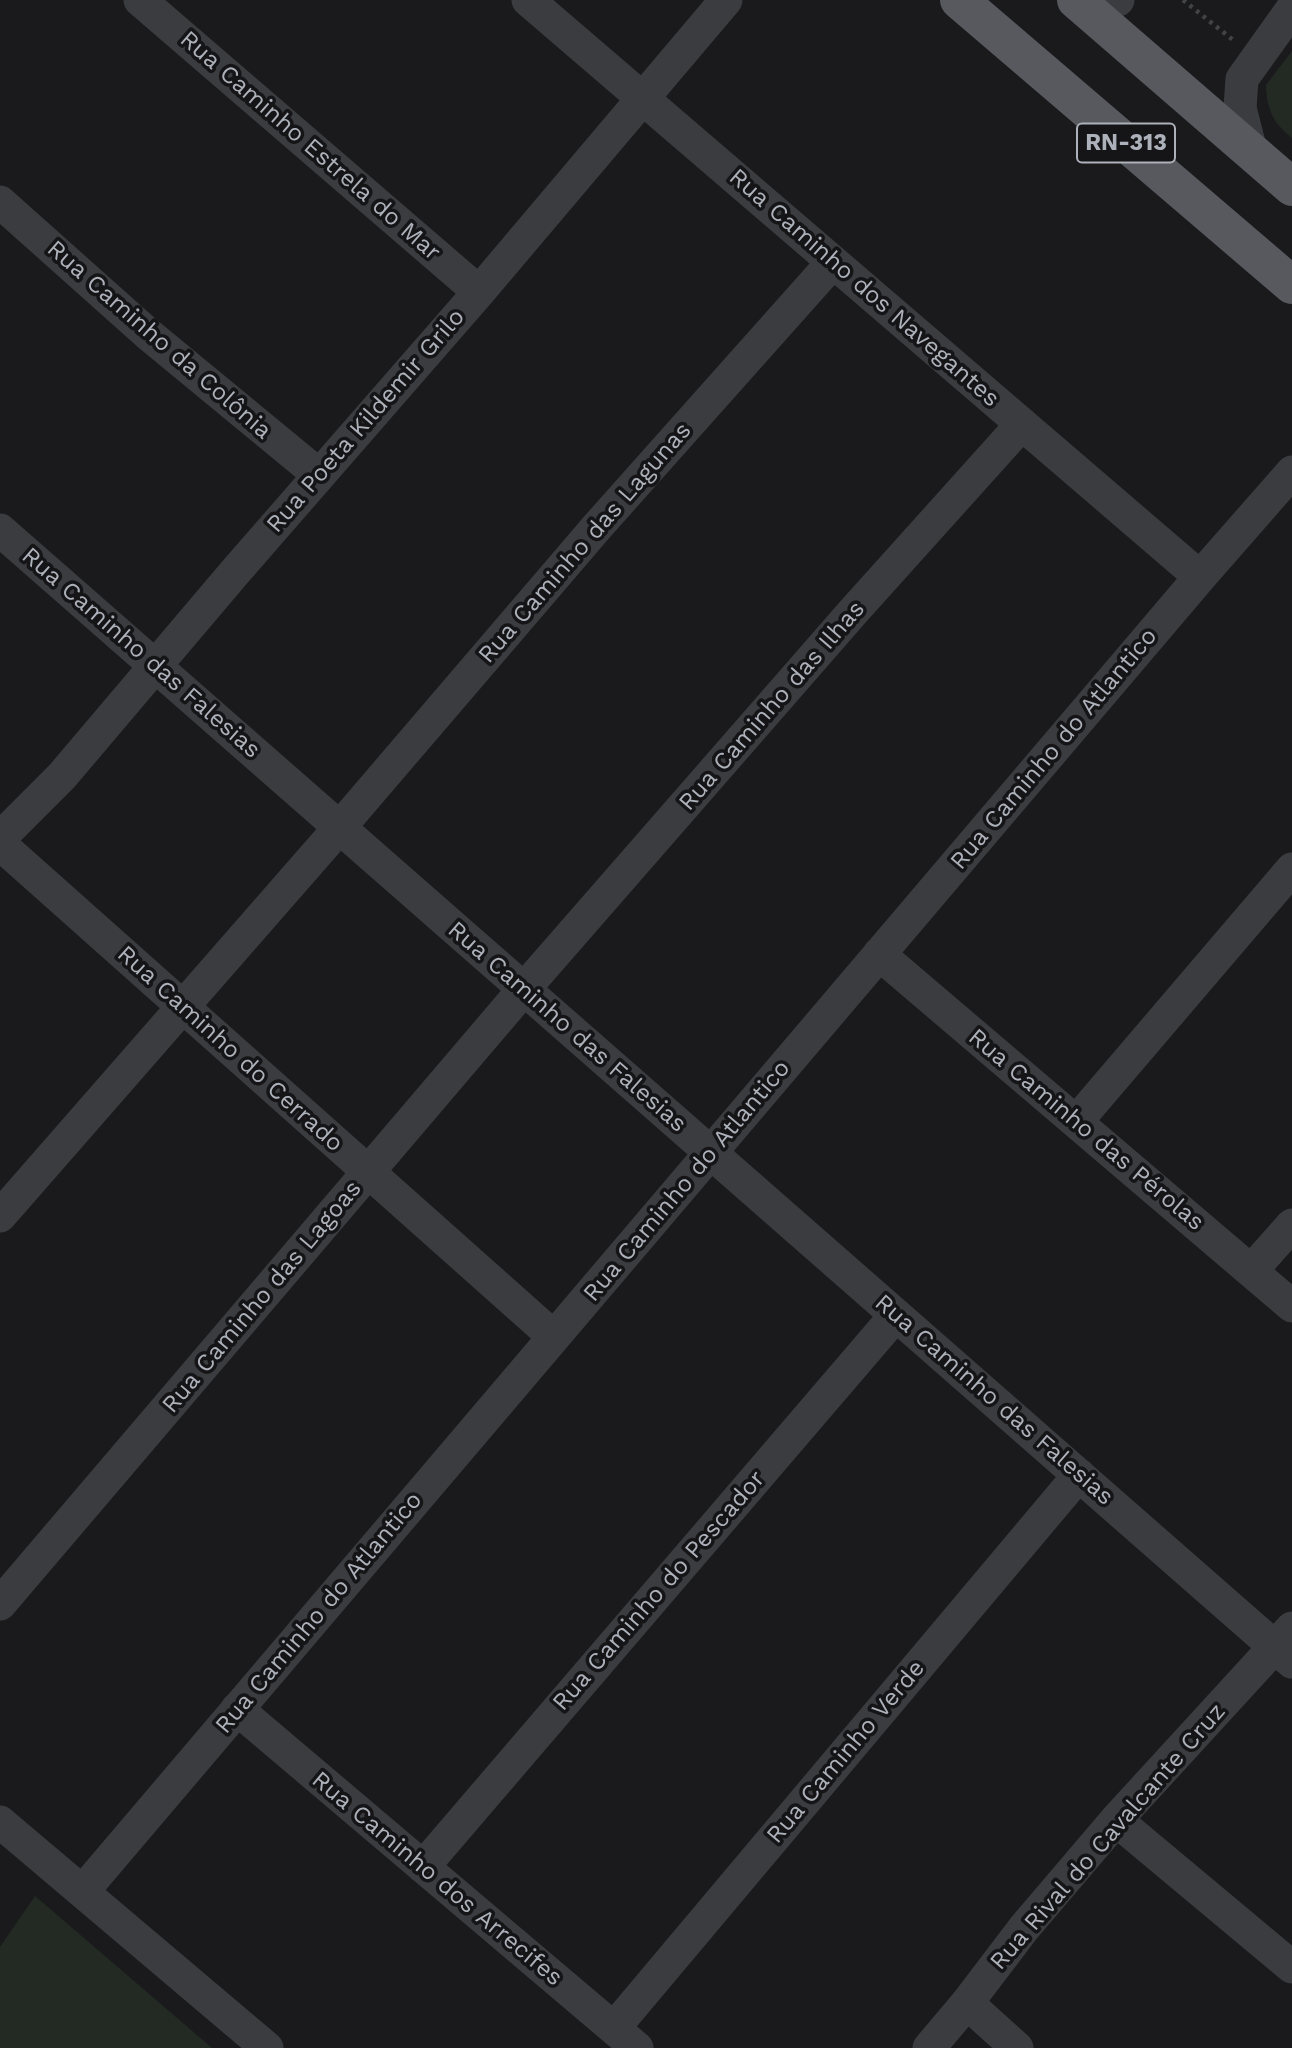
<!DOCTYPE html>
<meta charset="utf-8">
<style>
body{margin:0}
canvas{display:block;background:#1a1a1c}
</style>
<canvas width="1292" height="2048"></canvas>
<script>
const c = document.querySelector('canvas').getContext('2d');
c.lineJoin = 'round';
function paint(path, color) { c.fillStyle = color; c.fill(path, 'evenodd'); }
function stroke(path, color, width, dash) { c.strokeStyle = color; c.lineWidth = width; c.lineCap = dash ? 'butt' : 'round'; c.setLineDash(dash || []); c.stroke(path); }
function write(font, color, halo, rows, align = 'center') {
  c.font = font + ' "Work Sans",sans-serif'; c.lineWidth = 7; c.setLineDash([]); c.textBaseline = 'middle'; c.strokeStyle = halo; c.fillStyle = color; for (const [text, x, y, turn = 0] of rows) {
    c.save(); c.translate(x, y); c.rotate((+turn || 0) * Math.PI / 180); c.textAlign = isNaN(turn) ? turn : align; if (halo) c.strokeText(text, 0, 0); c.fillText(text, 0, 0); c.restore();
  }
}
paint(new Path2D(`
 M1292 51V138C1272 122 1267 109 1266 85Z
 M35 1896 212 2048H0V1947Z`), '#222a23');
stroke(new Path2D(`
 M1183 0 1233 40`), '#414347', 4.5, [3.5, 5]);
stroke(new Path2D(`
 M140 0 479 292
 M528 0 1200 577
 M1080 3 1118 0
 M1251 151 1240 108 1242 79 1292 9
 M0 202 148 334 319 475
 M0 530 1292 1662
 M0 838 62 776 235 572 479 292 726 0
 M0 844 554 1337
 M879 954 1292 1306
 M1076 1122 1292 869
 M0 1216 340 827 596 528 833 262
 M1251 1271 1292 1225
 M0 1604 524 989 852 613 1022 424
 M237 1709 637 2048
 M1116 1820 1292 1967
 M0 1822 267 2048
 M423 1867 896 1315
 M83 1891 1200 577 1292 472
 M967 2003 1017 2048
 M614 2028 1079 1475
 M929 2048 967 2003 1024 1928 1116 1820 1292 1628`), '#3b3c40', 33);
stroke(new Path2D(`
 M959 0 1292 285
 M1076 0 1292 187`), '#57595f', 38);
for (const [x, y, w] of [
 [1126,143,98]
]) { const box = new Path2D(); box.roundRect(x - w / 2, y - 19.5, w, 39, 5); c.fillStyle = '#151517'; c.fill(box); stroke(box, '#adb1ba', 2); }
write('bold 23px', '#adb1ba', null, [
 ["RN-313",1126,143]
]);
write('24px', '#adb1ba', '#151517', [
 ["Rua Caminho Estrela do Mar",310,146,41],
 ["Rua Caminho dos Navegantes",864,288,41],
 ["Rua Caminho da Colônia",159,340,41],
 ["Rua Poeta Kildemir Grilo",366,421,-49],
 ["Rua Caminho das Lagunas",585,543,-49],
 ["Rua Caminho das Falesias",141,653,41],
 ["Rua Caminho das Ilhas",772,706,-49],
 ["Rua Caminho do Atlantico",1054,749,-50],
 ["Rua Caminho das Falesias",567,1027,41],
 ["Rua Caminho do Cerrado",230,1049,42],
 ["Rua Caminho das Pérolas",1086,1130,40],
 ["Rua Caminho do Atlantico",687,1181,-50],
 ["Rua Caminho das Lagoas",262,1297,-50],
 ["Rua Caminho das Falesias",994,1400,41],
 ["Rua Caminho do Pescador",659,1591,-49],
 ["Rua Caminho do Atlantico",319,1613,-50],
 ["Rua Caminho Verde",846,1752,-50],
 ["Rua Rival do Cavalcante Cruz",1108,1837,-49],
 ["Rua Caminho dos Arrecifes",437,1879,40]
]);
</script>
